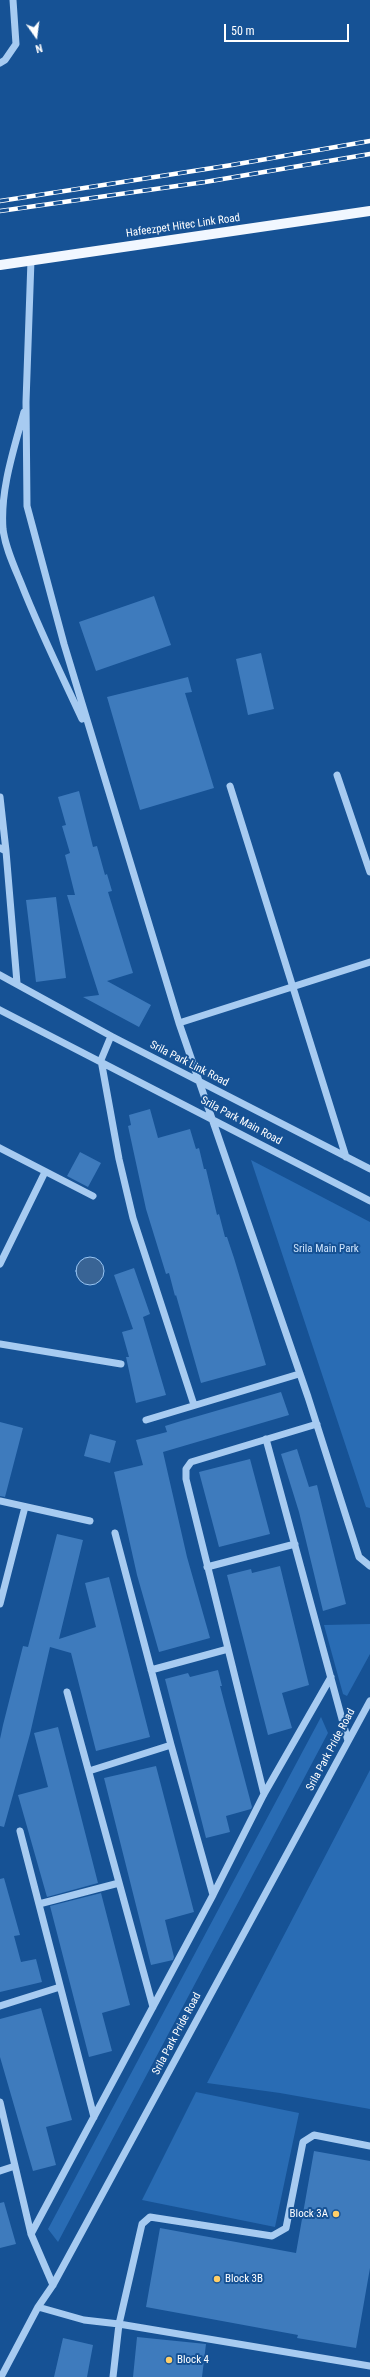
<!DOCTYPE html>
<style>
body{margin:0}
#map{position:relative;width:370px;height:2377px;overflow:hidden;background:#165295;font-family:"Roboto Condensed",sans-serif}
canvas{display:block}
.north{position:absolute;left:16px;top:16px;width:40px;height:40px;-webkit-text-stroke:3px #165295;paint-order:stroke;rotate:166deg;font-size:11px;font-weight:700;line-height:16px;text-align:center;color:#fff}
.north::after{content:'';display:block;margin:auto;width:14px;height:18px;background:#fff;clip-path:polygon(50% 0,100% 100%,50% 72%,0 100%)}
.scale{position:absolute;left:224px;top:24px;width:125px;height:18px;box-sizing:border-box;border:2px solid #fff;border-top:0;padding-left:5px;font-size:12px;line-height:14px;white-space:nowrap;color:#fff;-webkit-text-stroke:3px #165295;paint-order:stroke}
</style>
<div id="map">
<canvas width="370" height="2377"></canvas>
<div class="north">N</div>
<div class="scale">50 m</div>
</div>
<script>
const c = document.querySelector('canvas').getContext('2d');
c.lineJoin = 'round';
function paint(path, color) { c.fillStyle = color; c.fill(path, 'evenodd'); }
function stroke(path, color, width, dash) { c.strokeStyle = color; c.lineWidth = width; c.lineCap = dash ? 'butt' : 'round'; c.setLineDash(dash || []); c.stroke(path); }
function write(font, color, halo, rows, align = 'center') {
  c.font = font + ' "Roboto Condensed",sans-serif'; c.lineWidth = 4; c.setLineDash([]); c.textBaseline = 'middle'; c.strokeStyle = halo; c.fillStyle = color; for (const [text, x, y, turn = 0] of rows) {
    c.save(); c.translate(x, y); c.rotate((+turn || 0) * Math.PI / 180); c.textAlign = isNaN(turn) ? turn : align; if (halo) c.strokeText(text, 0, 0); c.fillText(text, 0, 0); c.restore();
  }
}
paint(new Path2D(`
 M251 1160 370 1222V1508L366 1507Z
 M370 1624V1654L347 1696 343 1694 324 1625Z
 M321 1717 328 1733 58 2242 48 2229Z
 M370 1770V2109L280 2093 207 2083Z
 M196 2092 299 2113 275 2227 142 2200Z`), '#296cb4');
const water = new Path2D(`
 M76 1271a14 14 0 1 1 28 0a14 14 0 1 1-28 0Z`);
paint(water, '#396495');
stroke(water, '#99c6f4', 1);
paint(new Path2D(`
 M154 596 171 645 96 671 79 622Z
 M261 653 274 709 248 715 236 659Z
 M188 677 192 692 185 693 214 788 140 810 107 697Z
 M79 791 93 847 97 846 105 875 107 874 112 891 108 892 133 973 107 981 151 1005 139 1027 83 997 99 995 67 895H75L65 855 70 853 62 826 66 825 58 797Z
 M56 897 66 978 36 982 26 900Z
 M150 1109 158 1138 190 1129 196 1149 199 1148 204 1169H206L217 1215 219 1214 225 1237H227L234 1258 266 1365 201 1383 176 1295 175 1296 169 1273 166 1274 146 1209 128 1126 131 1125 129 1115Z
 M80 1152 101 1163 88 1187 67 1176Z
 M134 1268 150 1314 143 1317 166 1395 136 1403 126 1357H129L122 1332 133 1329 114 1275Z
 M281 1392 289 1415 163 1452 187 1557 210 1638 159 1652 137 1575 114 1472 143 1465 136 1440 167 1432 165 1426 181 1421Z
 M0 1422 23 1428 5 1497 0 1496Z
 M90 1434 116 1441 110 1463 84 1456Z
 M297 1449 309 1487 317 1485 346 1604 323 1611 299 1512 281 1454Z
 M250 1459 270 1534 219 1547 199 1472Z
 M57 1534 83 1540 59 1639 96 1627 85 1583 109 1577 150 1737 96 1751 71 1653 50 1647 30 1734 4 1827 0 1826V1739L3 1725 23 1646 28 1647Z
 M280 1566 309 1685 282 1693 292 1728 268 1735 227 1575 251 1569 252 1573Z
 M218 1670 222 1686H220L252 1807 251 1809 226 1816 230 1832 206 1838 165 1679 188 1673 190 1677Z
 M58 1727 98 1883 47 1897 18 1795 48 1787 34 1733Z
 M156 1766 194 1912 165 1920 174 1957 173 1960 151 1965 104 1778Z
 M4 1878 20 1935 14 1936 21 1962 36 1959 42 1982 0 1992V1879Z
 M101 1893 130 2005 102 2013 112 2051 89 2057 50 1906Z
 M41 2008 72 2120 46 2127 56 2165 33 2171 0 2057V2019Z
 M314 2151 370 2161V2268L356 2348 297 2338 298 2335 146 2307 160 2228 296 2253Z
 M4 2202 16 2244 0 2248V2203Z
 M137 2337 206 2344 202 2377H133Z
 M63 2338 93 2345 87 2377H54Z`), '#3e7bbd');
stroke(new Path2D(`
 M0 63 5 60 16 44 13 0
 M31 260 26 402 27 506 64 644 179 1023 308 1397 359 1557 370 1566
 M24 412C14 449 0 490 3 529 5 547 14 566 21 583 39 629 61 674 82 719
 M337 775 370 872
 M230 786 346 1157
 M0 797 6 851 0 848
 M6 851 17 983
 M0 975 111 1036 370 1169
 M0 1010 370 1201
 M179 1023 370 962
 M111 1036 101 1060 119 1159 133 1218 194 1405
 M0 1148 93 1196
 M0 1264 45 1172
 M0 1344 121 1364
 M146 1420 299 1374
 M266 1439 348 1741
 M0 1501 90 1521
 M115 1533 171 1745 213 1895
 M207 1567 295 1544
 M0 1604 25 1507
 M151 1670 228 1649
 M67 1692 153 2007
 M89 1771 171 1745
 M264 1794 186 1479V1469L191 1462 317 1424
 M20 1831 94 2117
 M39 1904 119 1883
 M0 2006 60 1987
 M0 2102 31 2234 53 2285
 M0 2171 15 2166
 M31 2234 213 1895 264 1794 331 1677
 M38 2307 84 2320 119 2324 370 2366
 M1 2377 38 2307 53 2285 370 1701
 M113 2377 119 2324 142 2224 150 2217 272 2236 286 2228 303 2142 314 2135 370 2146`), '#a7cbf1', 7);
stroke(new Path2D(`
 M0 265 370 211`), '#f1f7ff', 10);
const rail = new Path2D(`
 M0 201 232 165 370 141
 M0 211 205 182 370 154`);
stroke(rail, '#fff', 4.5);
stroke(rail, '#165295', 3, [9]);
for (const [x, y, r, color] of [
 [336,2214,4,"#ffce67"],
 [217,2279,4,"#ffce67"],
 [169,2360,4,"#ffce67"]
]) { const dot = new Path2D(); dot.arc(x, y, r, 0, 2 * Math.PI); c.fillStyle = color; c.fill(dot); stroke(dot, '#165295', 1.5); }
write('11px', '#fff', '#165295', [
 ["Hafeezpet Hitec Link Road",183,226,-8],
 ["Srila Park Link Road",189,1064,27],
 ["Srila Park Main Road",241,1121,28],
 ["Srila Park Pride Road",331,1750,-62],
 ["Srila Park Pride Road",177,2034,-62]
]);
write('11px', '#cee4fc', '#165295', [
 ["Srila Main Park",326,1249]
]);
write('11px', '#fff', '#165295', [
 ["Block 3A",328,2214,"right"],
 ["Block 3B",225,2279],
 ["Block 4",177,2360]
], 'left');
</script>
